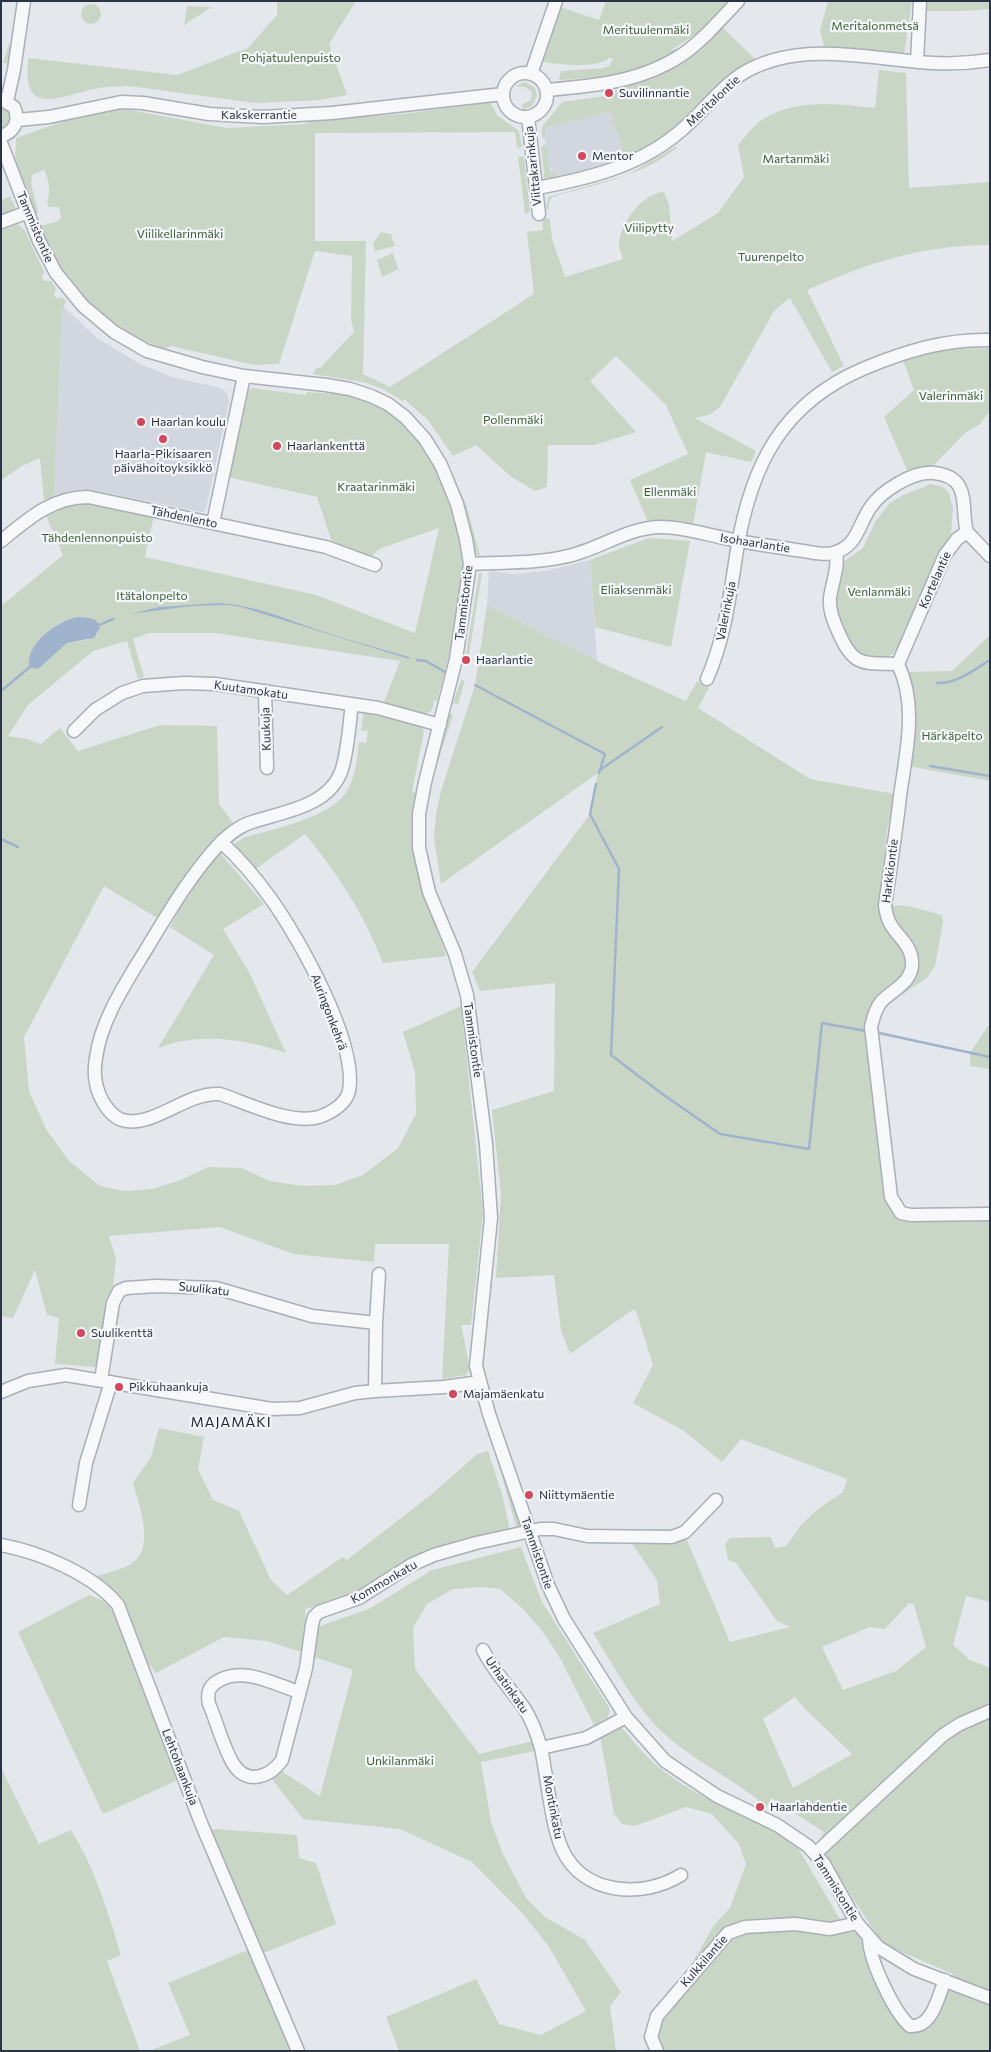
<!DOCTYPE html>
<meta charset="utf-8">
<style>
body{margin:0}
#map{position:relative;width:991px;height:2052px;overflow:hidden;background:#e4e7ec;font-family:Commissioner,sans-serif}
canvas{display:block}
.frame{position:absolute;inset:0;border:2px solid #2b3445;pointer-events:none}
</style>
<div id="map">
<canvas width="991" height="2052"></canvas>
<div class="frame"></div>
</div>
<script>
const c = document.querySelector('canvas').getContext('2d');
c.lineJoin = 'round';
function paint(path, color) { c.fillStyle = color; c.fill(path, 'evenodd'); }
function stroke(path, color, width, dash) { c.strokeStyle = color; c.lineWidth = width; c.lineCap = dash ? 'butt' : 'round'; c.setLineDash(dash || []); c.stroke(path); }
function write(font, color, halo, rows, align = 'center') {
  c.font = font + ' Commissioner,sans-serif'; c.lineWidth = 4.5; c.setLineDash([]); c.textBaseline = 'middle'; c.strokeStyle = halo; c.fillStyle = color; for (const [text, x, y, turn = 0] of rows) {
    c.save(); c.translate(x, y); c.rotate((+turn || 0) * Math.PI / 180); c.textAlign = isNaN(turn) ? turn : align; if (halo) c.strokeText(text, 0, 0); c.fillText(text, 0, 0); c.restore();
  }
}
paint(new Path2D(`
 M610 112 626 158 564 177 554 174 549 165 544 128Z
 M62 305 97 338 138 363 172 377 221 388 227 393 229 402 206 508 203 512 92 490 72 491 54 496Z
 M590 560 597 661 487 605 489 571 513 574 545 571Z`), '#d2d6de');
paint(new Path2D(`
 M277 1H356L329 44 347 95 320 100 255 103 129 86C118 87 105 86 94 89 57 97 22 118 28 58L177 75 248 48 277 15Z
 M606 1H732L703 30 671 50 679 49C644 76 601 77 559 80L561 71 604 68 609 66 613 59 609 58C598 69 556 65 542 61L560 7 599 20Z
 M828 1H912L904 53 825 50 820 31Z
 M925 1H990V9L963 11H924Z
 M81 14a10 10 0 1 1 20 0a10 10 0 1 1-20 0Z
 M187 6 212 7 184 25Z
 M722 27 757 61 743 67 714 87 671 133 626 158 610 112 545 128V138H542V127L562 102 612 95V92L644 79Z
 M9 44 12 45 9 63H3Z
 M879 70 906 73 909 188 990 182V245C918 246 871 262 807 290L844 366 832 372 790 298 774 311 720 407 709 415 695 418 756 451 751 462 706 452 693 524 672 520H647L630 480 688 454 666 405 616 356 590 381 636 432 594 445H548L547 487 535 491 510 476 476 445 453 456 428 420 405 400 402 401 383 389 363 382 313 374 316 368H320L354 332 351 319 352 256 315 251 279 364 254 365 171 346 164 349C120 332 82 306 56 265 49 254 45 239 40 226L56 222 61 218 59 207H49L47 203C51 193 49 179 44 170L32 175C29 188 37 200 38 213L34 214 15 162 16 138 67 120 113 107 227 128 305 124 311 120 402 114 490 102 497 115 519 131 522 147 517 148 515 132 315 133V241H366L363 374 390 387 534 294 527 232 543 230 542 218 550 219 552 239 565 277 623 259C621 254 619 248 619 243 621 223 642 193 664 192L669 204 672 241 718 213 744 177 738 145C746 136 755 123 765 118 798 98 840 104 875 108Z
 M525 82 535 88 537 96 531 107 523 109 521 105 531 100 532 92 525 87 515 86Z
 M1 107C10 110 12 117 8 125L1 130Z
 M546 144 550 170 559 176 606 165 612 166 545 181 541 147Z
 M675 147H678C641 177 596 184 552 197L549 203V209H546L548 197 627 175Z
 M518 156 524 157 530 211 528 213 525 214Z
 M10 196 16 209 1 216V201Z
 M18 224 25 231 44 272 42 278 45 281H51L56 289 54 295 57 299 62 297 66 302 62 310 54 496 44 500 40 458 22 466 1 480V229Z
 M381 232 391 234 395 246 375 251 373 243Z
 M393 253 398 269 382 277 377 260Z
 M990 348V411L980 424 965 433 934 465 909 475 884 417 914 390 903 360 951 349Z
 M252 388 306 395 307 392 353 395 384 407 419 436 444 484 461 545 462 568 453 641 437 701 434 700 432 710 425 715 384 702 400 661 215 633H149L133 639 144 677 138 679 127 641 93 651 28 705 8 736 27 739 41 744 60 728 78 751 160 725 217 726 219 804 234 824C199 845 179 885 157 918L104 886 24 1037 29 1091 46 1129 69 1161 100 1186 124 1191 152 1189 178 1181 208 1167 242 1168 270 1181 302 1186 335 1185 363 1175 398 1148 416 1114 415 1072 403 1032 461 1006 483 1213 471 1325H461L470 1369 466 1375 442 1379 449 1244H375L374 1262 293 1254 220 1227 109 1236 116 1259 113 1288 105 1316 98 1365 95 1367 55 1364 59 1318 47 1315 35 1270 13 1318 1 1316V606L63 555 45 513C87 496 112 506 154 515L145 557 316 595 415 633 439 528 379 549 371 557 332 542 317 497 227 477 245 393ZM100 624 98 633 88 640 67 643 29 659C47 622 63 625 100 624Z
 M446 460 466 504 480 556 477 555 463 505 444 461Z
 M931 484 943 487 949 493 953 508 951 533 897 651C882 663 869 659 853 652L835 608V590L842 563 863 548 875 522 889 504 901 496Z
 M649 538 690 541 671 647 595 627 590 560Z
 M479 573H482L469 655 466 654Z
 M487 605 597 661 686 701 697 681 709 688 698 708 810 779 896 794 887 830 880 905 908 906 942 915 943 922 935 966 927 978 883 1007 876 1022 881 1034 866 1032 887 1203 896 1219H990V1602L966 1596 953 1645 970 1660 990 1668V2051H663L657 2038 658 2024 714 1925 730 1908 746 1864 739 1844 712 1814 686 1807 635 1826 622 1824 614 1813 600 1737 621 1727C635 1743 648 1760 666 1773 706 1803 754 1818 797 1843L798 1848 847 1931 856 1932 861 1936 870 1964 918 2030C936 2028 946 1990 953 1974L883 1944 817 1844 824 1832 771 1798 767 1807C737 1781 700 1764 670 1739 637 1711 616 1669 593 1633L660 1604 657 1580 629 1539 687 1540 730 1642 790 1627 777 1621 736 1563 728 1560 725 1544 730 1538 771 1537 775 1548 786 1546 801 1525 818 1509 843 1492 847 1479 741 1439 722 1462 684 1431 633 1403 653 1365 637 1314 634 1309 570 1354 561 1330 554 1275 496 1278 501 1194 492 1110 554 1091 555 983 480 991 472 972 590 814 598 773 441 884 434 837 436 814 441 791 475 685ZM909 1603 914 1605 926 1647 896 1671 843 1690 822 1647 870 1627 885 1629ZM795 1697 803 1707 852 1754 793 1788 763 1719Z
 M990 635V781L908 766C916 732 916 707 909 672L952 671Z
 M461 680H465L458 704 453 703Z
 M364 712 422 727 424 732 412 791 415 793V859L446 956 383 963C362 911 340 877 305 834L254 870 233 845 243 838C272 829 326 819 345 794 355 781 357 759 359 742L366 743 368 731 361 730Z
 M449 713 453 715 426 799Z
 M220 853 264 904 223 929 249 972 286 1053C245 1039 199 1032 158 1048L214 955 170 927 192 885Z
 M988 1026H990V1069L970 1066V1053Z
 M159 1428 204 1437 198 1469 213 1500 239 1511 271 1580 287 1595 343 1557 347 1560 432 1494 477 1454 488 1451 502 1494 510 1530 404 1565 347 1597 305 1609 307 1628 304 1653 267 1641 224 1637 156 1673 148 1663 123 1601 94 1577C105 1573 121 1570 131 1564 156 1549 139 1504 133 1483L151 1457Z
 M495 1453 498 1454 521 1523 517 1529Z
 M521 1547 542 1602 610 1709 608 1717 594 1725 560 1658 543 1632 523 1609 500 1589 483 1587 453 1589 427 1604 413 1628 415 1669 479 1754 533 1741 535 1751 481 1762 491 1822 502 1852 526 1898 545 1917 585 1940 621 1992 610 2006 616 2051H399L386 2017 476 1979 499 2024 541 2035 586 2011 549 1947 524 1915 472 1862 400 1829 303 1819 272 1779 281 1771 320 1796 353 1670 314 1657 317 1627 369 1609 432 1570Z
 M89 1595 104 1601 112 1610 178 1780 103 1814 18 1632Z
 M1 1768 39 1844 71 1830C95 1868 108 1912 121 1955L107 1961 140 2051H1Z
 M215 1829 297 1835 299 1858 316 1863 336 1924 261 1954 211 1831Z
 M250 1949 292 2051H149L190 2035 168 1983Z`), '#c9d6c5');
paint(new Path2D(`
 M218 603C254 605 284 618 318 630 348 640 379 648 409 657V659L241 607 228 605 191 606 130 614 159 607Z
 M78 617C87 618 98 617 100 628L94 638 67 643 38 669 29 667C26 643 57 621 78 617Z`), '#9fb4cc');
stroke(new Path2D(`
 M97 626 113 619
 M417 660 426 661 445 672
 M937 683C956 684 974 670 990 660
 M475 685 605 754 599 773
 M1 691 31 666
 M930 766 990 776
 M600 770 662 727
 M596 784 590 814 619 869 611 1055 661 1093 720 1134 809 1149 822 1023 866 1031
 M1 839 18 847
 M879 1033 990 1057`), '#9fb4cc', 2.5);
const minor = new Path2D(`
 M917 62 920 1
 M503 95a22 22 0 1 1 44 0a22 22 0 1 1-44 0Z
 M531 74 556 1
 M547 90C594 86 642 82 683 54 703 40 720 20 738 1
 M1 99 14 107C20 120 15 132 1 136
 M7 101 14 70 24 1
 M528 117 539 214
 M17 120 49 117 121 102 143 103 209 114 263 117 332 113 503 94
 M1 143 39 241 56 273 83 306 114 332 147 351 202 367 244 376 326 385 350 389 371 396 388 404 405 417 425 439 441 465 457 504 466 539 470 564 456 659 425 782 419 814V848L429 892 455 954 467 995 486 1144 491 1218 476 1366 489 1414 548 1585 564 1619 626 1717 665 1761 717 1796 777 1825 808 1846 824 1864 857 1923 878 1947 914 1969 990 1998
 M537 188C591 178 644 165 685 127 709 106 727 78 757 66 811 42 877 60 933 63 952 64 971 63 990 60
 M1 222 28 212
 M213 523 244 376
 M1 541C28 519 52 497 88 497L326 547 375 565
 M836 552C839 568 832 582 830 598 829 610 833 620 838 631 853 667 862 663 898 664 918 706 906 752 900 796 896 833 890 870 885 906 886 913 887 919 891 925 898 937 911 945 912 961 914 982 892 990 881 1002 875 1009 873 1019 871 1027L891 1197 901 1213 911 1215 990 1214
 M470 564C503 562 535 564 568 556 599 549 629 527 661 527 684 527 707 535 729 539 751 544 773 546 796 550 808 551 822 556 833 553 857 547 858 526 870 508 881 491 913 471 934 473 973 477 960 509 967 532
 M898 664 945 555 957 539 967 532 990 556
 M707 679C725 638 730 594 737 550 751 465 782 403 865 368 906 351 945 339 990 340
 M265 691 267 768
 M74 731 95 710 122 693 143 686 184 683 215 684 378 708 440 725
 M221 842C191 874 170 910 147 948 127 981 101 1019 96 1058 93 1074 95 1088 103 1102 108 1110 113 1117 122 1120 153 1129 185 1092 220 1094 247 1103 290 1125 319 1117 331 1113 346 1104 349 1091 358 1043 299 938 271 899 256 878 240 859 221 842 230 834 238 827 249 823 280 812 327 808 341 772 348 752 349 726 352 704
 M376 1323 379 1274
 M101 1380 113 1303 119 1291 126 1288 156 1286 216 1288 312 1316 376 1323 375 1391
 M1 1392 28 1381 66 1375 272 1409 300 1408 355 1393 375 1391 444 1387 480 1382
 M79 1505 86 1463 111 1382
 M1 1545C39 1552 93 1574 118 1605L201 1823 298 2051
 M483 1650C494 1672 510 1688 524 1708 532 1720 537 1734 541 1748
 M299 1692C274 1684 243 1666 218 1681 208 1687 207 1694 209 1704 217 1722 224 1750 234 1765 248 1786 271 1776 282 1760L306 1668 312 1625 314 1617 319 1612 359 1598 411 1565 434 1555 476 1543 540 1529H554L587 1536 672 1537 685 1532 716 1500
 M626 1717 586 1738 541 1748C547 1776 551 1824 562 1849 583 1895 642 1899 681 1875
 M816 1853 943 1735 960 1724 990 1711
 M869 1938C869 1960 894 2012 910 2026 933 2028 938 1996 945 1980
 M657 2051 651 2037 657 2016 728 1933 745 1927 795 1924 830 1929 857 1923`);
stroke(minor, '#a9aeb7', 15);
stroke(minor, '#f7f8fa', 12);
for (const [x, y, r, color] of [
 [609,93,5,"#d1495b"],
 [582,156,5,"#d1495b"],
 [141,422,5,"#d1495b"],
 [163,439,5,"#d1495b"],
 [277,446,5,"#d1495b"],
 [466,660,5,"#d1495b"],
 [81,1333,5,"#d1495b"],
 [119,1387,5,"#d1495b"],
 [453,1394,5,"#d1495b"],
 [529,1495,5,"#d1495b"],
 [760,1807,5,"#d1495b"]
]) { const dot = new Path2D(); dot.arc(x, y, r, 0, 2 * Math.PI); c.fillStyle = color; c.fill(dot); stroke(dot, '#f4f6f9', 2); }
write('12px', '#3f6138', '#f4f6f9', [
 ["Meritalonmetsä",875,26],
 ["Merituulenmäki",646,30],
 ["Pohjatuulenpuisto",291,58],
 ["Martanmäki",796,159],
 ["Viilipytty",649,228],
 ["Viilikellarinmäki",180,234],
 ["Tuurenpelto",771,257],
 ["Valerinmäki",951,396],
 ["Pollenmäki",513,420],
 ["Kraatarinmäki",376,487],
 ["Ellenmäki",670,492],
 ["Tähdenlennonpuisto",97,538],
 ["Eliaksenmäki",636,590],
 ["Venlanmäki",879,592],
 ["Itätalonpelto",152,596],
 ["Härkäpelto",952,736],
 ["Unkilanmäki",400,1761]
]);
write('12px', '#2b3445', '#f4f6f9', [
 ["Suvilinnantie",619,93],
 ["Mentor",592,156],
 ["Haarlan koulu",151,422],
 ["Haarlankenttä",287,446],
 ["Haarla-Pikisaaren",163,454,"center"],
 ["päivähoitoyksikkö",163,468,"center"],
 ["Haarlantie",476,660],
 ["Suulikenttä",91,1333],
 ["Pikkuhaankuja",129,1387],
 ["Majamäenkatu",463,1394],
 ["Niittymäentie",539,1495],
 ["Haarlahdentie",770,1807]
], 'left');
write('12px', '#2b3445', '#f4f6f9', [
 ["Meritalontie",713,101,-43],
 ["Kakskerrantie",259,115],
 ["Viittakarinkuja",533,166,-96],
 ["Tammistontie",35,227,67],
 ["Tähdenlento",184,517,12],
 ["Isohaarlantie",755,543,9],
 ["Kortelantie",935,580,-66],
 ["Tammistontie",464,603,-83],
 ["Valerinkuja",726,611,-79],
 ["Kuutamokatu",251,690,8],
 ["Kuukuja",266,729,-92],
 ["Harkkiontie",890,871,-83],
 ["Auringonkehrä",329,1012,69],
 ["Tammistontie",473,1040,82],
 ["Suulikatu",204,1289,6],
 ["Tammistontie",537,1553,71],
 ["Kommonkatu",384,1582,-30],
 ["Urhatinkatu",507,1685,55],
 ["Lehtohaankuja",180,1767,69],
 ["Montinkatu",553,1807,79],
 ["Tammistontie",836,1888,58],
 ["Kulkkilantie",704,1961,-49]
]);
c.letterSpacing = '1px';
write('14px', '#1d2536', '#f4f6f9', [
 ["MAJAMÄKI",231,1422]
]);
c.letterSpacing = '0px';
</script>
